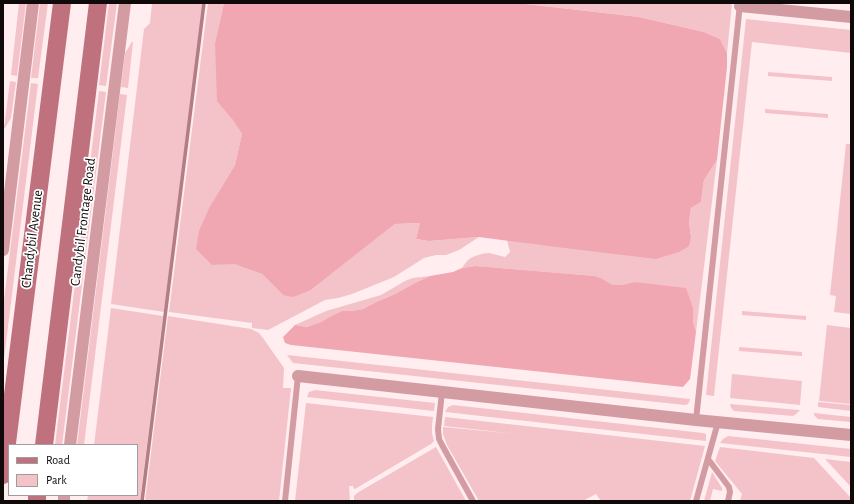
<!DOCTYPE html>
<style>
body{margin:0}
#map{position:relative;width:854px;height:504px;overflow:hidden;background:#ffedef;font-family:"Alegreya Sans",sans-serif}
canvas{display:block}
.frame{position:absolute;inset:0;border:4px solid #10090a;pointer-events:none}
.legend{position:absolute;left:8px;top:444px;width:130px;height:52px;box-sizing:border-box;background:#fff;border:1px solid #9f9d9d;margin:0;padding:5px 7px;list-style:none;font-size:12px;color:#10090a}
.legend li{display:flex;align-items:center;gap:8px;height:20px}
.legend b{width:20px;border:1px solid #9f9d9d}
</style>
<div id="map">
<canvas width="854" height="504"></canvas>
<div class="frame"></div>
<ul class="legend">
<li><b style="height:5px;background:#c0717e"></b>Road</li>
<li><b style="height:11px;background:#f4c3c9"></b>Park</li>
</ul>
</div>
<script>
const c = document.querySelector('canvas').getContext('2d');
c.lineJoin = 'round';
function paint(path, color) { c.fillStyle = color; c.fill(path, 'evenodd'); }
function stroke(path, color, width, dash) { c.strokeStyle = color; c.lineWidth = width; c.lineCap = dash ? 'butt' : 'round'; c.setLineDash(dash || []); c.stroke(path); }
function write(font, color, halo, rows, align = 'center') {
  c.font = font + ' "Alegreya Sans",sans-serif'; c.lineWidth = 3.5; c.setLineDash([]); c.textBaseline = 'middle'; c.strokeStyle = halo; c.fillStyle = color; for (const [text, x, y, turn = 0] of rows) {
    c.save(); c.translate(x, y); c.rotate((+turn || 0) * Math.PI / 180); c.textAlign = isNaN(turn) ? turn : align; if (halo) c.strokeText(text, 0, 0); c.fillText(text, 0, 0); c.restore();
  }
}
paint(new Path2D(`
 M19 3H26L17 76 11 75Z
 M40 3H48L38 78H31Z
 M109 3H117L106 86 99 85Z
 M152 3H203L164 312 111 304 144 29 150 23Z
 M208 3H224L215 43 232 119 242 134 235 165 210 206 212 265 235 263 262 274 283 295 311 290 395 224 420 223 416 239 429 241 479 237 459 250 446 255H436L424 258 394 277 352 294 338 298 325 300 268 330 252 328V323L169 312Z
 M517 3H732L727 53 720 39 704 32 639 17Z
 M746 19 851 30V53L752 42 714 396 706 395Z
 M132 42H133L128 88 121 87 125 53Z
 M768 72 832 77V81L768 76Z
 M10 81 16 82 11 118 5 128H4Z
 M31 83 38 84 3 367V308Z
 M99 91 106 92 62 445H55Z
 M120 94 127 95 84 445H77Z
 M765 109 828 114V118L765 113Z
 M846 144H851V314L834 312 836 296 830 295Z
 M717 160 696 332 693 322V308L634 282 622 285H613L601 278 595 276 476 266 462 268C464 265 466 262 468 260 473 256 483 253 489 253 494 254 500 256 505 257L510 252 507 240 540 245 691 237 689 222 691 208 701 202 704 180Z
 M430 276 417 282 393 295 376 302 363 309 351 311H342L331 316 321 322 307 327 295 325 326 311 381 295 405 281 413 278Z
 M111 308 163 316 140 501H87L88 495H137V445H94Z
 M742 311 806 316V320L742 315Z
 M168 316 251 329 259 333 263 338 284 368 283 388H291L279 501H145Z
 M827 325 851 328V404L819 401Z
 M739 347 802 352V356L739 351Z
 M287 355 690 399 689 402 688 404 685 405 293 363Z
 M732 374 802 381 800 405 730 398Z
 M315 390 435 403 434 411 307 397 309 392Z
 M818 402 851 405V411L818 407Z
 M306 403 433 417 432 425 356 417 432 425V433L434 441 431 444 355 489H354L353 486H349L350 501H295Z
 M730 404 799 410H800L796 414 793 416 734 411 731 408Z
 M453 405 703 433 706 434V441L445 412 448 407Z
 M814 413 851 417V422L818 419 814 415Z
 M445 417 705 446 690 501H601L596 494 583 501H479L447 445 443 434V427L517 434 444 426Z
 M728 436 851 449V457L720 443 723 439Z
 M436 447 466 501H354V496L357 493Z
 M720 447 814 458 851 498V501H740L742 494 715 461Z
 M825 459 851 462V487Z
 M712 472 722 488V491L713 489 710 501H704Z`), '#f4c3c9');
paint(new Path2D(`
 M224 3H517L639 17 704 32 720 39 727 53V67L717 160 704 180 701 202 691 208 689 222 691 237 689 246 679 252 656 259 540 245 479 237 429 241 416 239 420 223 395 224 311 290 293 297 283 295 262 274 235 264 212 265 196 249 199 231 210 206 235 165 242 134 232 119 217 101 215 43Z
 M476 266 595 276 601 278 613 285H622L634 282 686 288 693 308V322L696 332 690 379 683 387 291 345 285 343 283 337 295 325 307 327 321 322 331 316 342 311H351L363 309 376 302 393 295 417 282 430 276 453 272 462 268Z`), '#f0a7b1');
stroke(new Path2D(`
 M142 501 204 3`), '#b37d84', 3.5);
stroke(new Path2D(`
 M442 392 438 429 439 439 442 445 473 501
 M696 420 740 4
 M708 459 729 487 730 492 728 501
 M285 501 298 376
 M696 501 718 422`), '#d39ca3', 6);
stroke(new Path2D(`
 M740 6 851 17
 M3 250 33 3
 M298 376 696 420 851 435
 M70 445 125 3
 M64 501V495`), '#d39ca3', 12);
stroke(new Path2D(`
 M44 445 98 3
 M3 475 62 3
 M37 501V495`), '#c0717e', 18);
write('14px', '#10090a', '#fff', [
 ["Candybil Frontage Road",83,222,-83],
 ["Chandybil Avenue",32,239,-83]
]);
</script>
